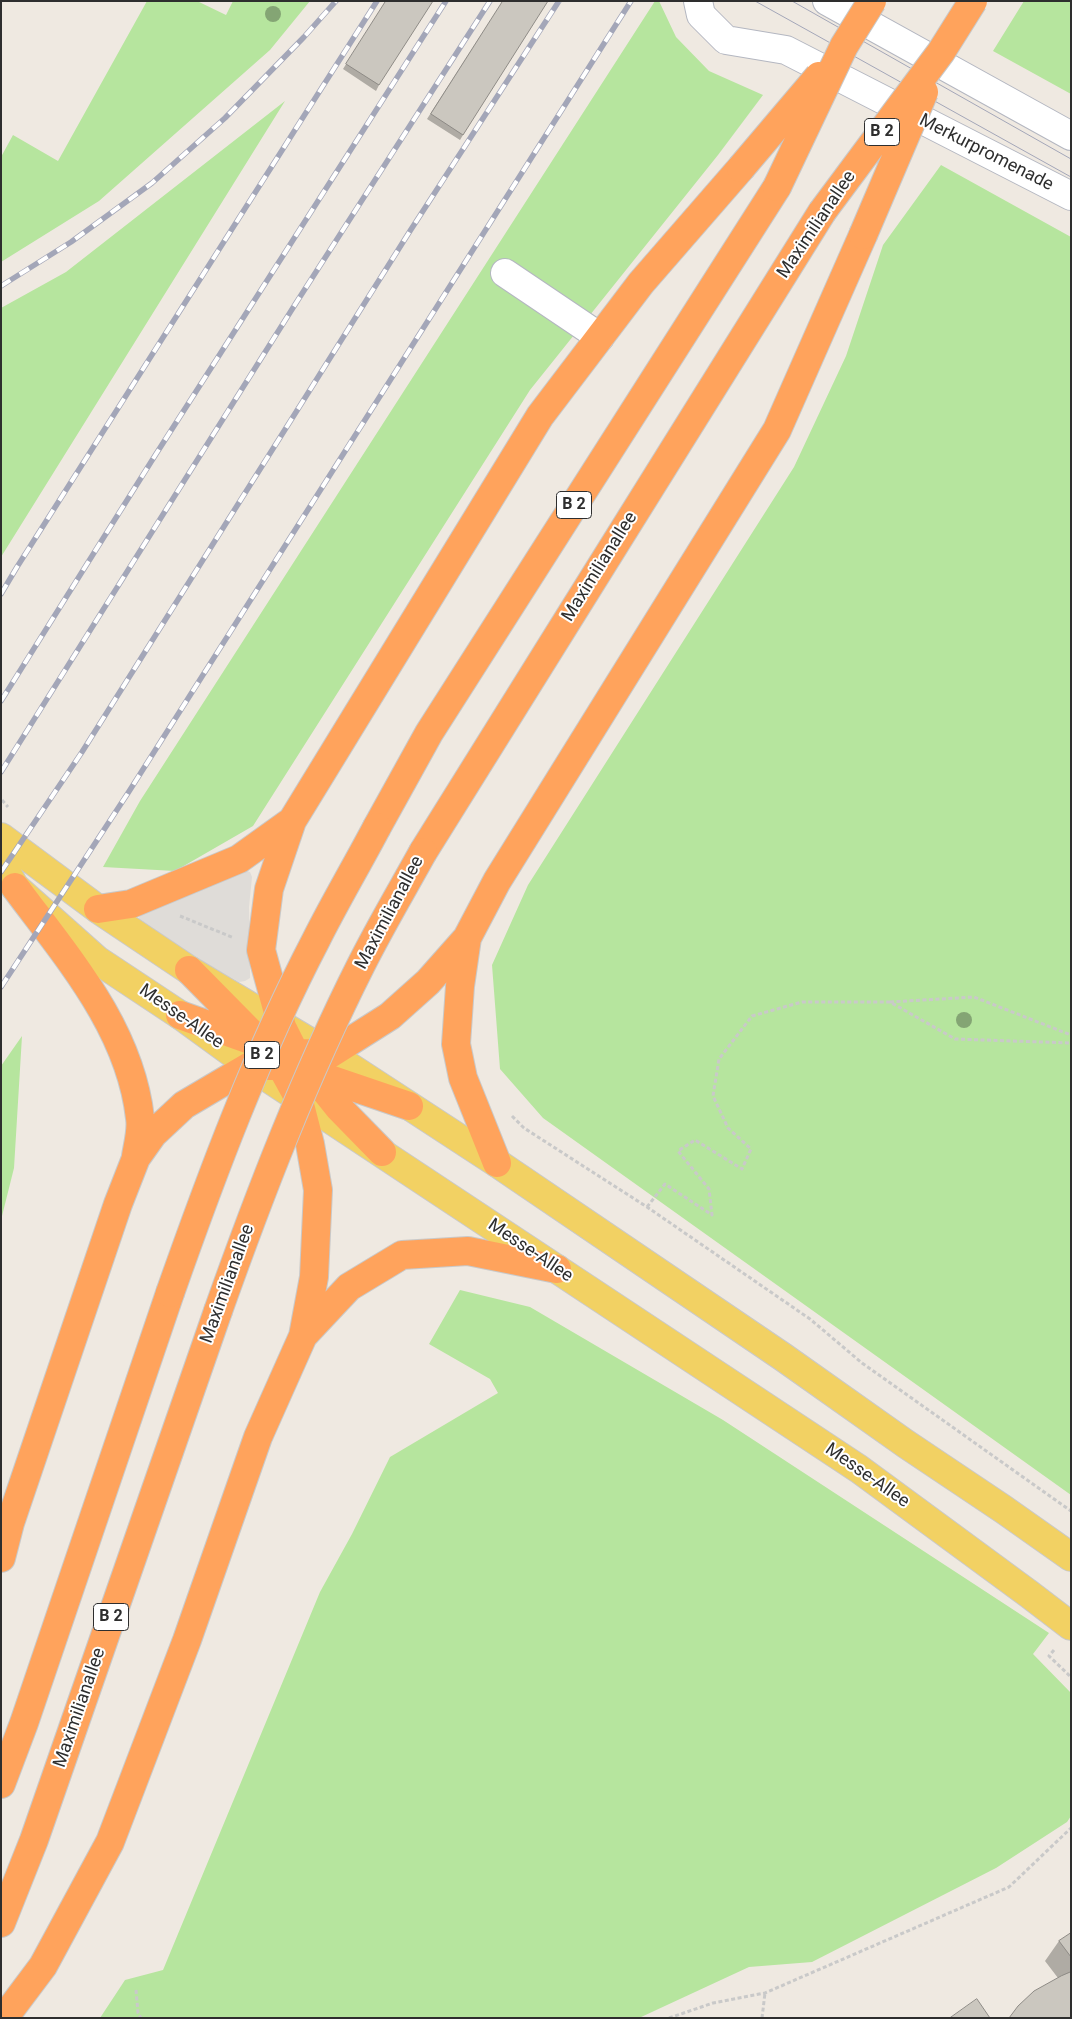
<!DOCTYPE html>
<style>
body{margin:0}
#map{position:relative;width:1072px;height:2019px;overflow:hidden;background:#efe9e1;font-family:Roboto,sans-serif}
canvas{display:block}
.frame{position:absolute;inset:0;border:2px solid #2e2e2e;pointer-events:none}
</style>
<div id="map">
<canvas width="1072" height="2019"></canvas>
<div class="frame"></div>
</div>
<script>
const c = document.querySelector('canvas').getContext('2d');
c.lineJoin = 'round';
function paint(path, color) { c.fillStyle = color; c.fill(path, 'evenodd'); }
function stroke(path, color, width, dash) { c.strokeStyle = color; c.lineWidth = width; c.lineCap = dash ? 'butt' : 'round'; c.setLineDash(dash || []); c.stroke(path); }
function write(font, color, halo, rows, align = 'center') {
  c.font = font + ' Roboto,sans-serif'; c.lineWidth = 4; c.setLineDash([]); c.textBaseline = 'middle'; c.strokeStyle = halo; c.fillStyle = color; for (const [text, x, y, turn = 0] of rows) {
    c.save(); c.translate(x, y); c.rotate((+turn || 0) * Math.PI / 180); c.textAlign = isNaN(turn) ? turn : align; if (halo) c.strokeText(text, 0, 0); c.fillText(text, 0, 0); c.restore();
  }
}
paint(new Path2D(`
 M147 1H197L226 15 233 1H310L270 50 99 201 1 262V157L13 135 58 161Z
 M655 1H659L676 37 709 71 763 95 718 155 530 390 253 826 175 871 103 867 140 801Z
 M1024 1H1071V94L993 51Z
 M285 101 1 557V308L66 272Z
 M941 165 1071 237V1495L543 1118 500 1069 492 965 528 885 794 467 846 356 883 245Z
 M22 1036 14 1168 1 1220V1066Z
 M460 1290 530 1307 723 1420 1049 1633 1033 1654 1071 1693V1816L1067 1822 996 1868 812 1962 749 1967 639 2018H100L125 1980 163 1970 320 1592 352 1534 390 1457 498 1393 490 1379 429 1344Z`), '#b6e59e');
paint(new Path2D(`
 M241 869 250 872 252 877 249 907 250 973V978L245 981 239 982 140 925 138 921 141 912 207 888Z`), '#dfdcd8');
const minor = new Path2D(`
 M698 1 701 15 726 40 786 50 1071 196
 M827 1 1071 136
 M505 273 600 337`);
const major = new Path2D(`
 M1 837 98 909 189 970 330 1054 497 1163 783 1357 906 1444 1003 1509 1071 1557
 M1 863 15 887 97 960 180 1015 250 1066 859 1469 1029 1594 1071 1626`);
const highway = new Path2D(`
 M377 827 429 733 777 187
 M423 852 822 212
 M15 887C67 957 130 1028 140 1118 142 1130 138 1144 136 1156
 M98 909 131 904 239 859 292 821
 M467 938 460 986 456 1044 463 1078 497 1163
 M180 1015 256 1042
 M300 1053 330 1054 390 1016 428 982 467 938 497 881 777 430 863 235
 M382 1152 339 1108 295 1053 282 1027 261 950 269 889 292 821 540 416 641 283 741 168
 M303 1336 349 1287 402 1255 468 1251 557 1269
 M1 1558 10 1523 118 1204 136 1158 153 1134 184 1105 250 1066H281L309 1072 409 1106
 M1 1784 24 1723 170 1293
 M1 1923 34 1840 218 1311
 M4 2018 43 1966 110 1842 187 1640 258 1437 303 1336 314 1277 318 1190 310 1144 298 1097 281 1066 262 1044 189 970`);
stroke(minor, '#b4b7c1', 30);
stroke(major, '#c9c9c9', 30);
stroke(highway, '#c9c9c9', 30);
stroke(new Path2D(`
 M2 800 8 807
 M180 916 234 938
 M890 1002 974 997 1071 1035
 M512 1116 524 1128 647 1207 810 1319 862 1363 1071 1511
 M647 1207 665 1184 712 1215 709 1189 678 1151 695 1140 742 1169 751 1149 728 1128 713 1096 719 1059 752 1016 802 1002H890L955 1039 1071 1043
 M1054 1650 1049 1656 1071 1677
 M136 1990 138 2013 141 2018
 M669 2018 713 2003 765 1993 1009 1887 1071 1828
 M762 2018 765 1993`), '#c9c9c9', 3, [4, 2.5]);
stroke(minor, '#fff', 28);
stroke(major, '#f2d163', 28);
stroke(highway, '#ffa35c', 28);
stroke(new Path2D(`
 M755 1 1071 177
 M792 1 1071 159`), '#a3a6b8', 1);
const rail = new Path2D(`
 M1 286 71 242 152 183 225 118 304 37 336 1
 M1 594 17 567 377 1
 M1 701 156 454 446 1
 M1 772 296 303 490 1
 M1 872 82 752 410 231 559 1
 M1 987 128 793 631 1`);
stroke(rail, '#a3a6b8', 5.5);
stroke(rail, '#fff', 4, [11]);
const highwayBridge = new Path2D(`
 M741 168 819 76
 M777 187 844 46 872 1
 M822 212 941 52 973 1
 M863 235 924 92
 M170 1293C212 1174 257 1053 316 940 335 902 357 865 377 827
 M218 1311C260 1193 305 1076 361 965 380 927 402 890 423 852`);
stroke(highwayBridge, '#c9c9c9', 30, []);
stroke(highwayBridge, '#ffa35c', 28);
c.fillStyle = '#84a574';
for (const [x, y] of [
 [273,14],
 [964,1020]
]) { c.beginPath(); c.arc(x, y, 8, 0, 2 * Math.PI); c.fill(); }
paint(new Path2D(`
 M386 1 379 85 376 91 343 69Z
 M503 1 463 135 460 140 427 119Z
 M1071 1933V2018L1058 1978 1045 1961 1059 1941Z`), '#afaba4');
const building = new Path2D(`
 M386 1H433L379 85 346 64Z
 M503 1H548L463 135 431 114Z
 M1071 1933V1957L1059 1941Z
 M1071 1972V2018H1009L1018 2006 1034 1991 1061 1976Z
 M977 1999 990 2018H950Z`);
paint(building, '#cbc7bf');
stroke(building, '#8e8b86', 1);
for (const [x, y, w] of [
 [882,132,35],
 [574,505,35],
 [262,1055,35],
 [111,1617,35]
]) { const box = new Path2D(); box.roundRect(x - w / 2, y - 13.5, w, 27, 4); c.fillStyle = '#fff'; c.fill(box); stroke(box, '#2e2e2e', 1); }
write('bold 16px', '#2e2e2e', null, [
 ["B 2",882,132],
 ["B 2",574,505],
 ["B 2",262,1055],
 ["B 2",111,1617]
]);
write('18px', '#2e2e2e', '#fff', [
 ["Merkurpromenade",986,153,27],
 ["Maximilianallee",817,225,-56],
 ["Maximilianallee",600,567,-58],
 ["Maximilianallee",390,913,-62],
 ["Messe-Allee",181,1017,35],
 ["Messe-Allee",530,1251,34],
 ["Maximilianallee",228,1284,-70],
 ["Messe-Allee",867,1476,35],
 ["Maximilianallee",80,1708,-71]
]);
</script>
